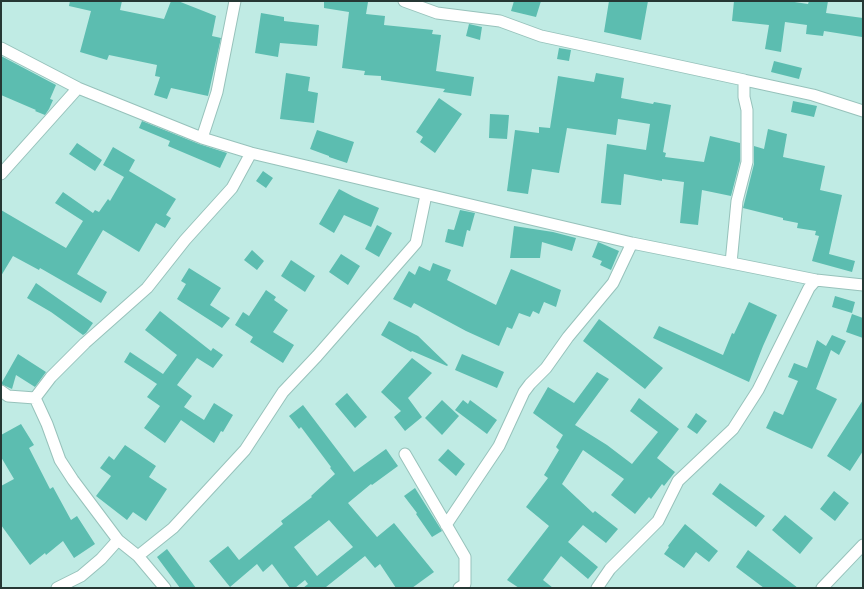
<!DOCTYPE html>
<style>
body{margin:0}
#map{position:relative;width:864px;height:589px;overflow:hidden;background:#c0ebe4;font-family:"Titillium Web",sans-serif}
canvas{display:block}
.frame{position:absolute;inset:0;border:2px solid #263734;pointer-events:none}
</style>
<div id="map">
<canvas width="864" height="589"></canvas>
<div class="frame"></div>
</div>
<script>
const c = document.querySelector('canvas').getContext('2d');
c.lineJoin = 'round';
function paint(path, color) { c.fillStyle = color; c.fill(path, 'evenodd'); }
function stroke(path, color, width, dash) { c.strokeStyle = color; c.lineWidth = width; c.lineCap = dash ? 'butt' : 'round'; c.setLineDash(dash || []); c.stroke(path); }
paint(new Path2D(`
 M70 1H122L120 10 164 19 171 1H178L216 16 212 36 221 38 208 96 171 88 167 99 154 95 160 77 155 76 157 65 109 55 107 60 80 52 91 11 69 6Z
 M324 1 368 2 366 14 385 16 384 25 433 30 432 34 441 35 436 71 474 77 471 96 443 92 445 89 381 80V76L364 75 365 71 342 68 349 12 324 8Z
 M514 1H541L536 17 511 11Z
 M609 1H648L641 40 604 32Z
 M734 1H788L808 4 809 1H828L826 13 863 18 862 37 824 31 823 36 806 34 807 25 785 22 781 52 765 49 769 25 732 21Z
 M261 13 284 17V21L319 25 317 46 280 43 278 57 255 53Z
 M469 24 482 27 480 40 466 36Z
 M559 48 571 50 569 61 557 59Z
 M1 56 56 85 50 99 53 100 49 109 45 115 35 111 36 110 1 95Z
 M774 61 802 68 799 79 771 72Z
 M286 73 310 77 308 91 318 93 314 123 280 119Z
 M596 73 624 78 621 98 653 104 654 102 671 105 663 152 666 153 665 157 704 162 710 136 740 143V161L731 196 702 190 698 225 680 223 684 182 662 179V181L624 174 621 205 601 203 607 144 646 150 650 124 618 119 616 135 567 128 559 173 532 169 528 194 507 191 515 130 539 133V127L550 128 558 76 594 82Z
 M439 98 462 114 435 153 420 142 423 137 416 132Z
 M793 101 817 106 814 117 791 112Z
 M490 114 509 115 507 139 489 138Z
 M142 121 199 144 227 153 220 168 168 146 170 141 139 128Z
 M768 129 787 134 783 157 825 166 820 190 842 195 829 254 855 261 852 272 812 261 819 236 815 235 816 231 797 228 798 223 783 220V218L743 208 754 164V146L764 149Z
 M317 130 354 142 347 163 329 157V156L310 149Z
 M77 143 102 160 95 171 69 154Z
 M113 147 135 160 129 171 176 199 166 215 171 218 165 228 156 223 139 252 103 230 77 274 107 292 101 303 40 268 39 270 13 256 1 276V210L66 248 83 221 55 203 63 192 93 213 95 210 99 212 108 199 110 201 124 177 103 165Z
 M263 171 273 178 266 188 256 181Z
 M339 189 354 197 379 208 371 227 344 215 334 233 319 224Z
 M460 210 475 213 470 231 467 230 463 247 445 242 448 229 454 230Z
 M377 225 392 233 379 257 365 249Z
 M514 226 553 232 576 238 572 251 542 242 540 258H510Z
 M598 242 619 251 611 270 600 265 602 261 592 257Z
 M252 250 264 261 257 270 244 260Z
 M341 254 360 266 348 285 329 272Z
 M291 260 315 276 305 292 281 276Z
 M433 263 451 270 447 280 496 305 511 269 561 290 556 307 544 302 539 314 533 311 530 317 519 313 512 329 507 327 499 346 466 331 414 303 411 308 393 299 409 271 415 275 419 266 430 271Z
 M189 268 221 288 210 305 230 318 222 328 177 299 186 284 181 281Z
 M36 283 93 323 86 333 83 335 51 312 27 298Z
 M266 290 276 297 274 300 288 310 273 332 294 345 283 363 250 342 253 337 235 325 243 312 249 316Z
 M835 296 855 302 852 313 832 307Z
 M749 302 777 315 763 346 749 382 653 338 659 326 723 355 732 333 734 334Z
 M160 311 211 351 213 348 223 355 213 368 197 358 191 366 177 385 192 396 184 407 204 420 214 403 233 415 223 432 221 431 214 443 181 420 165 443 144 428 160 406 147 397 157 384 124 362 130 352 163 374 177 355 145 330Z
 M852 314 863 318V338L846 332Z
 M599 319 663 368 645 389 583 341Z
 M389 321 418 336 448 365 447 366 412 351 411 352 381 335Z
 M832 335 846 341 839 355 831 350 816 389 837 399 812 449 766 428 774 411 783 415 798 381 788 377 794 363 807 368 817 340 826 346Z
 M18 354 46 372 35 387 16 375 12 389 1 384Z
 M462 354 504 372 497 388 455 370Z
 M412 358 432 373 408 398 422 417 405 431 394 417 401 411 381 392Z
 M597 372 609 379 575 425 607 445 632 464 658 432 630 411 639 398 679 429 657 458 675 472 664 486 662 484 651 499 649 497 635 514 611 495 624 479 583 450 562 484 593 513 595 511 618 529 606 543 583 525 568 542 598 567 588 579 561 556 543 580 553 588H519L507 580 549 526 526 507 548 478 544 475 559 450 556 447 563 435 533 413 548 387 574 403Z
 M347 393 367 417 355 428 335 404Z
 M442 400 459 416 442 435 425 418Z
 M463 400 468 404 470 400 497 420 487 434 455 410Z
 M863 400V451L850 471 827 456Z
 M303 405 354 472 386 449 398 466 372 485 371 484 348 503 377 537 394 523 434 572 412 588H396L380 564 375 568 365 556 326 587 327 588H303L308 584 305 580 295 588H290L272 564 263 572 257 564 230 587 209 561 228 546 239 560 283 524 281 521 312 497 311 496 335 474 330 468 331 467 301 427 299 429 289 416ZM329 520 353 547 317 576 294 547Z
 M696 413 707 421 697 434 687 427Z
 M21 424 34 445 29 448 50 489 53 487 71 520 77 516 95 544 74 558 63 541 46 555 45 553 30 565 1 525V486L14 479 1 457V435Z
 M125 445 156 466 149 477 167 489 146 521 133 512 127 520 96 496 111 476 100 468 109 456 114 460Z
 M448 449 465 464 456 476 438 460Z
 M720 483 765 516 756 527 712 494Z
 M415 488 442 531 432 537 416 514 417 513 404 496Z
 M834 491 849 503 835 521 820 509Z
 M785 515 813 538 800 554 772 530Z
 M685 524 718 551 709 562 696 552 684 568 664 554 669 547 668 546Z
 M167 549 196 588H180L157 557Z
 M748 550 798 588H764L736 567Z`), '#5cbdb0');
const minor = new Path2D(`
 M404 1 437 13 500 21 541 36 744 80V97L747 110V162L737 201 731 263
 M1 48 78 88 202 138 251 153 632 243 816 280 863 285
 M744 80 813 95 863 111
 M202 138 217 92 235 1
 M1 174 78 88
 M1 391 8 396 35 398 47 424 60 460 73 480 118 540 138 556 165 588
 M35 398 51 377 85 343 147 288 185 240 232 188 251 153
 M405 454 465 557V584L459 588
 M446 525 499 446 524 392 530 384 546 368 568 337 613 283 632 243
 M138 556 173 528 245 450 283 392 317 356 416 243 426 195
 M57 588 81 576 101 559 118 540
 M597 588 610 569 658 521 678 481 733 429 758 390 809 288 816 280
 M822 588 863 545`);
stroke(minor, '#97c2bb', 13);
stroke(minor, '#fff', 11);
</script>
